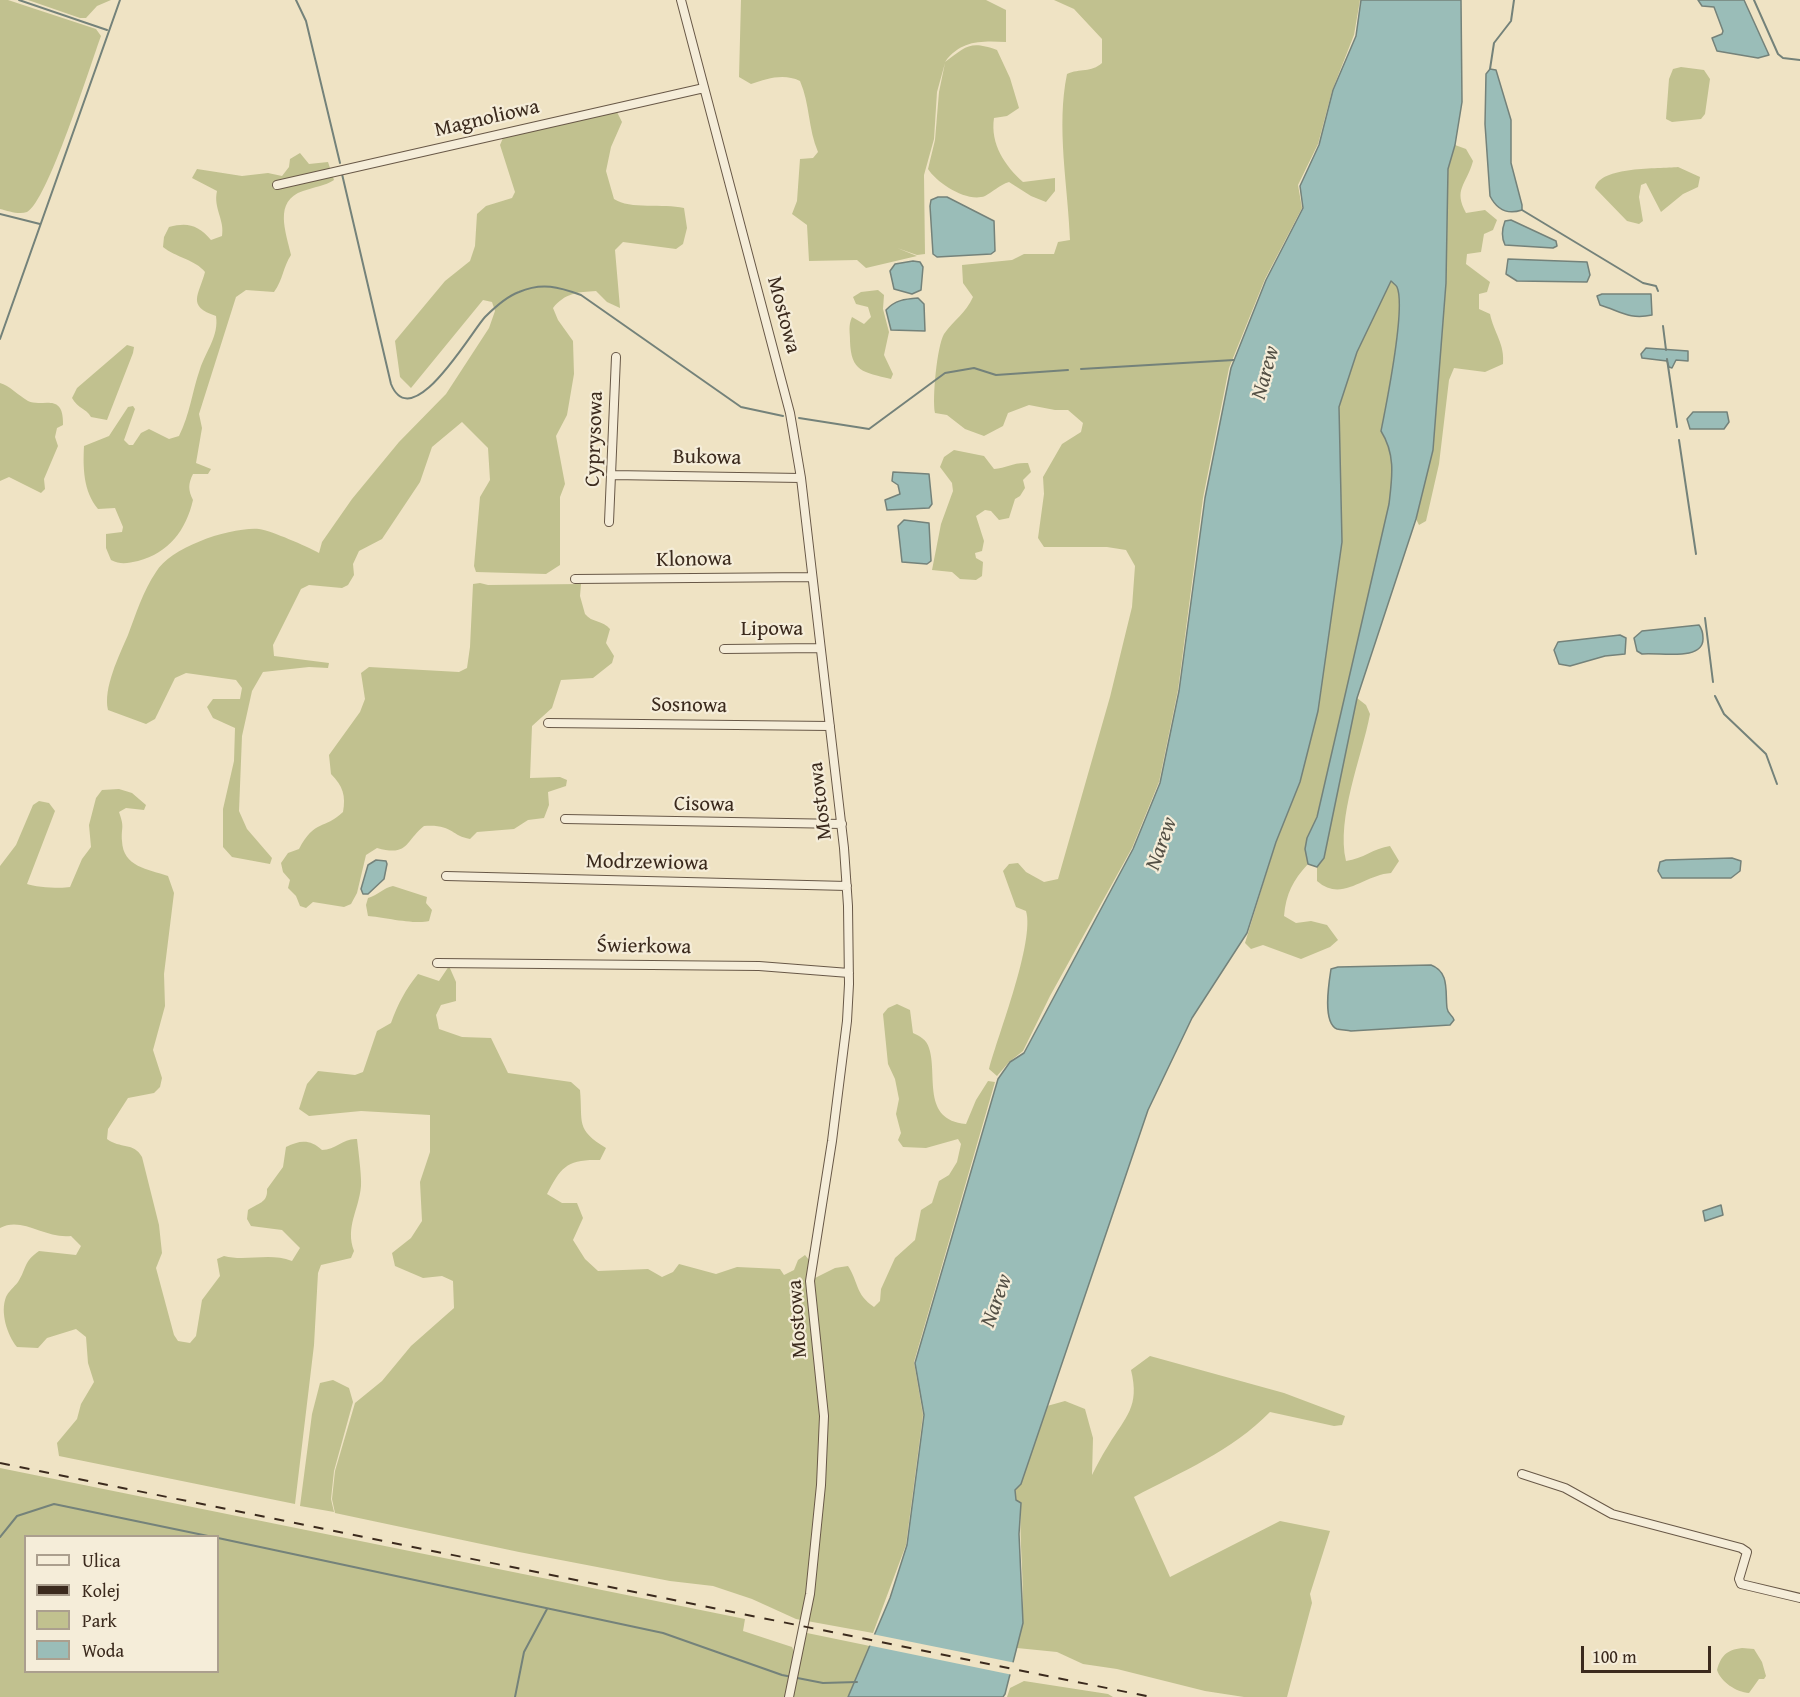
<!DOCTYPE html>
<meta charset="utf-8">
<style>
body{margin:0}
#map{position:relative;width:1800px;height:1697px;overflow:hidden;background:#efe3c4;font-family:"Gentium Book Plus",serif}
canvas{display:block}
.legend{position:absolute;left:24px;top:1535px;width:195px;height:138px;box-sizing:border-box;background:#f5edd9;border:2px solid #ab9f8e;margin:0;padding:8px 10px;list-style:none;font-size:18px;color:#3b2a1d}
.legend li{display:flex;align-items:center;gap:12px;height:30px}
.legend b{width:30px;border:2px solid #ab9f8e}
.scale{position:absolute;left:1581px;top:1646px;width:130px;height:27px;box-sizing:border-box;border:3px solid #3b2a1d;border-top:0;padding-left:8px;font-size:18px;line-height:21px;white-space:nowrap;color:#3b2a1d;-webkit-text-stroke:4px #f5edd9;paint-order:stroke}
</style>
<div id="map">
<canvas width="1800" height="1697"></canvas>
<ul class="legend">
<li><b style="height:8px;background:#f5edd9"></b>Ulica</li>
<li><b style="height:8px;background:#3b2a1d"></b>Kolej</li>
<li><b style="height:16px;background:#c1c18f"></b>Park</li>
<li><b style="height:16px;background:#9abdb8"></b>Woda</li>
</ul>
<div class="scale">100 m</div>
</div>
<script>
const c = document.querySelector('canvas').getContext('2d');
c.lineJoin = 'round';
function paint(path, color) { c.fillStyle = color; c.fill(path, 'evenodd'); }
function stroke(path, color, width, dash) { c.strokeStyle = color; c.lineWidth = width; c.lineCap = dash ? 'butt' : 'round'; c.setLineDash(dash || []); c.stroke(path); }
function write(font, color, halo, rows, align = 'center') {
  c.font = font + ' "Gentium Book Plus",serif'; c.lineWidth = 4.5; c.setLineDash([]); c.textBaseline = 'middle'; c.strokeStyle = halo; c.fillStyle = color; for (const [text, x, y, turn = 0] of rows) {
    c.save(); c.translate(x, y); c.rotate((+turn || 0) * Math.PI / 180); c.textAlign = isNaN(turn) ? turn : align; if (halo) c.strokeText(text, 0, 0); c.fillText(text, 0, 0); c.restore();
  }
}
paint(new Path2D(`
 M0 0H8L96 29 101 36C91 63 47 203 27 212 19 215 8 211 0 209Z
 M28 0H111L97 6 86 18H80Z
 M741 0H986L1006 10V42C981 41 961 40 945 62 966 47 969 40 997 50L1010 78 1019 108 1007 116 994 118C990 144 1005 166 1023 182L1055 178V191L1046 202 1031 196 1009 182C999 185 993 192 985 196 967 203 937 183 928 169L935 140 939 92 945 63 937 92 934 139 924 175 925 254 917 255 897 248 917 256 866 268 857 260 809 261 807 225 792 214 797 201 800 159 813 158 818 152C808 129 810 104 800 81 783 73 767 79 751 84L739 77Z
 M1054 0H1360L1354 35 1332 91 1318 144 1298 185 1302 208 1265 279 1229 368 1203 498 1178 690 1159 782 1132 848 1050 996 1023 1051 1009 1062 997 1076 989 1069C998 1035 1035 941 1026 911L1016 907 1003 871 1009 864 1018 863 1026 872 1044 882 1058 879 1110 697 1132 607 1135 566 1126 550 1107 547H1044L1038 538 1044 494 1043 477 1062 444 1081 432 1083 423 1068 410H1055L1029 405 1008 413 1003 426 984 436 965 429 947 415 935 413C932 399 937 346 944 334 954 320 966 313 973 297L963 283 962 265 1012 260 1024 254H1054L1058 242 1070 240C1068 186 1056 127 1067 74 1080 68 1091 73 1102 63V39L1074 9Z
 M1681 67 1704 70 1710 79 1705 114 1701 119 1672 122 1666 119 1669 79 1673 69Z
 M617 112 622 122 611 147 606 171 614 199C630 210 663 203 684 208L687 228 683 244 676 249 623 242 615 250 620 308 607 302 596 291C578 292 565 293 553 308L558 320 573 341 574 374 567 415 556 436 565 484 560 497V565L546 574 476 572 474 566 480 497 490 480 488 448 462 422 432 447 420 482 382 539 359 551 353 564 354 575 348 585 342 588 309 585 301 589 273 645 274 656 329 663 328 668 309 667 263 672 252 691 242 736 239 811 247 829 272 858 270 864 232 857 223 847V809L234 761 235 728 213 718 207 707 213 699H240L242 688 236 680 186 673 175 678 155 719 146 724 108 710C103 688 119 656 128 635 136 614 143 591 156 572 171 547 230 527 259 529 272 531 306 546 319 553L322 542 352 499 399 442 446 394 489 328 495 311 492 302 483 300 411 388 400 377 395 341 445 281 470 261 475 246 477 214 486 206 512 198 515 192 500 145 503 138Z
 M1455 145 1466 149 1473 161C1466 186 1453 189 1466 213L1485 210 1497 220 1493 230 1484 234 1481 252 1467 254 1466 264 1490 282 1487 292 1479 294V309L1490 314C1494 333 1505 344 1503 364L1485 372 1454 368 1449 380 1439 464 1426 521 1419 525 1416 519 1433 450 1446 283 1448 169Z
 M300 153 309 164 328 162 334 180C325 186 314 187 303 191 273 201 286 232 291 255 283 267 283 280 274 292L246 290 236 297 199 414 202 428 196 463 211 469 208 474H193C188 484 188 490 193 500 186 530 169 553 138 561 128 563 121 565 111 560L106 548V534L122 532 123 527 115 508 98 509C83 491 83 467 84 446L109 436 128 407 133 406 135 409 124 440 129 445H133L141 433 149 429 169 439 179 436C190 414 192 392 200 369 206 351 219 336 216 316 186 306 199 295 205 272 196 260 175 257 163 247L164 237 169 227C188 222 198 225 211 240L222 236C225 220 213 208 217 191L192 178 197 169 242 176 268 173 282 176 289 167 290 159Z
 M1678 167 1700 177 1698 187 1683 194 1661 212 1646 183 1641 185 1639 197 1643 221 1639 224 1627 221 1595 188C1600 166 1659 169 1678 167Z
 M1391 280C1393 283 1396 284 1397 287 1406 307 1386 406 1381 431 1396 455 1392 478 1389 504L1317 817C1309 834 1304 845 1308 864 1293 880 1286 894 1284 916L1296 923 1311 921 1327 925 1338 940 1330 947 1301 959 1263 945 1251 949 1245 943 1276 842 1300 782 1342 542 1339 407 1357 352Z
 M878 290 884 295 883 309 889 332 884 355 893 374 891 379C863 372 851 372 850 341 850 332 848 326 852 317L864 324 871 317 868 307 856 304 853 297 861 292Z
 M127 345 134 347 133 353 107 420 91 417C86 408 78 409 72 398L77 388Z
 M0 383C9 385 19 396 28 401 42 408 64 391 63 425L57 428 55 437 58 446 44 479 45 489 41 493 9 477 0 481Z
 M954 450 984 456 994 469C1007 468 1013 462 1028 463L1031 472 1023 480 1025 488 1020 496 1015 499 1009 518 999 520 991 511 985 510 976 516 984 541 982 551 975 553 976 558 983 562 982 576 976 580 960 579 952 572 932 570 941 524 953 491 952 483 940 467 944 457Z
 M480 583 488 585 581 584 580 596 585 614C592 623 603 620 610 629L606 643 614 656 612 663 593 678 561 680 552 708 532 726 530 778 560 777 567 780 566 786 548 792 549 805 544 818 528 820 514 829 477 832 470 839C451 836 453 824 424 826 405 841 409 857 377 848L366 855 357 893 351 904 344 907 313 902 306 908 300 906 296 896 288 888 290 880 283 872 281 863 288 853 299 849C315 819 324 830 343 812 346 796 343 786 331 774L329 755 360 712 365 699 361 673 369 667 459 672 467 668 470 647 473 584Z
 M1357 698 1366 705 1370 714C1362 757 1336 818 1346 861 1363 859 1374 848 1390 846L1399 861 1391 873C1363 875 1342 903 1317 881V867L1324 857Z
 M119 789 132 793 146 805 144 810 126 808 119 812C125 829 121 826 122 841 123 867 148 869 168 876L174 893 164 974 165 1006 153 1050 162 1078 160 1087 154 1093 128 1098 108 1129 107 1139C120 1149 134 1142 142 1157L159 1225 162 1253 156 1268 174 1335 178 1341 190 1343 196 1336 202 1300 220 1276 217 1259 224 1256C246 1262 269 1252 292 1261L300 1248 282 1230 251 1226 247 1219 248 1210C258 1203 268 1203 267 1189L283 1167 286 1147C300 1140 310 1139 322 1150 336 1150 343 1138 357 1139 358 1148 362 1178 361 1186 359 1210 345 1227 354 1251L351 1258 321 1265 318 1273 314 1345 295 1504 59 1456 57 1443 77 1419 81 1404 94 1382 88 1363 86 1337 76 1329 47 1338 38 1348 17 1347C7 1335 0 1312 6 1297 8 1292 14 1287 18 1282 27 1268 23 1262 39 1251L76 1255 81 1246 71 1236C45 1239 22 1216 0 1228V866L16 845 33 805 39 801 49 803 55 811 27 884C35 887 61 889 70 887L82 859 91 847 89 825 96 798 102 790Z
 M393 886 427 897 426 903 432 910 429 921C416 925 382 917 368 916L366 905 368 898C378 895 383 888 393 886Z
 M449 966 456 982V1001L441 1005 436 1015 439 1029 462 1037 491 1038 508 1073 571 1082 580 1090C583 1123 575 1129 606 1148L600 1160C567 1159 561 1167 547 1194L562 1203H577L583 1218 573 1240 585 1259 598 1271 648 1269 662 1277 673 1272 679 1264 716 1274 737 1267 780 1269 784 1275 794 1270 798 1260 805 1255 809 1260V1273L815 1278 835 1268 848 1266C859 1283 855 1294 874 1307L880 1301 881 1289 895 1258 915 1240 921 1210 932 1203 939 1181 949 1175 957 1162 961 1144 958 1139 926 1148 903 1147 898 1140 901 1133 896 1114 899 1099 895 1079 888 1064 883 1014 888 1008 897 1004 910 1010 913 1033C920 1036 927 1040 929 1048 938 1075 921 1120 966 1124L976 1100 988 1081 995 1082 914 1362 923 1415 906 1545 873 1633 796 1619 752 1599 713 1586 670 1581 519 1552 335 1513 332 1499 335 1471 355 1403 382 1381 411 1346 454 1308 453 1281 442 1276 423 1278 395 1266 392 1253 411 1238 422 1221 420 1182 430 1152V1115L361 1111 309 1116 299 1109 307 1084 318 1071 355 1075 363 1072 377 1031 391 1023C398 1004 405 990 418 974L439 981Z
 M1150 1356 1284 1393 1345 1416 1342 1425 1334 1426 1270 1412C1232 1451 1181 1472 1134 1497L1170 1577 1280 1521 1330 1531 1310 1594 1312 1603 1287 1697H1244L1205 1691 1117 1669 1083 1664 1057 1652 1017 1648C1029 1601 1018 1551 1021 1504L1016 1500 1015 1490 1021 1484 1047 1406 1065 1401 1085 1409 1093 1438 1092 1475C1097 1465 1102 1455 1108 1446 1126 1416 1140 1407 1131 1370Z
 M333 1380 349 1388 353 1402 334 1471 331 1499 334 1512 300 1506 312 1414 320 1383Z
 M0 1468 745 1619 743 1631 792 1647 799 1664 807 1633 870 1646 848 1697H0ZM26 1536H218V1672H26Z
 M1742 1648 1754 1649 1762 1662 1766 1676 1764 1679H1759L1749 1693C1736 1692 1721 1682 1717 1670 1721 1656 1726 1650 1742 1648Z
 M1024 1681 1108 1694 1113 1697H1007L1010 1688Z`), '#c1c18f');
const water = new Path2D(`
 M1361 0H1461L1462 102 1455 145 1448 169 1446 283 1433 450 1416 519 1357 698 1324 858 1317 867 1308 864 1305 849 1307 838 1317 817 1389 504C1392 478 1396 455 1381 431 1386 406 1406 307 1397 287 1396 285 1393 283 1391 281L1357 352 1339 407 1342 542 1318 711 1300 782 1276 842 1247 933 1192 1018 1148 1110 1021 1484 1015 1490 1016 1500 1021 1503 1019 1534 1023 1623 1005 1694 1003 1697H848L890 1598 907 1545 924 1415 915 1363 998 1079 1010 1062 1024 1053 1133 849 1160 783 1179 691 1205 498 1231 368 1266 280 1303 208 1300 186 1319 145 1333 90 1356 36Z
 M1698 0H1744L1769 55 1758 58 1717 51 1712 38 1722 34 1723 31 1714 7 1702 6Z
 M1490 69 1496 70 1511 120V163L1522 205V210C1507 215 1497 210 1490 196L1485 124 1486 74Z
 M938 197H947L994 221 995 251 991 254 937 257 933 254 930 206 931 200Z
 M1511 220 1556 241 1557 246 1553 248 1505 245C1501 237 1502 229 1505 221Z
 M1508 259 1587 262 1590 275 1587 282 1517 281 1506 274Z
 M913 261 920 262 923 267 921 290 912 294 894 289 890 271 895 264Z
 M1602 294H1651L1652 315C1629 320 1620 311 1600 305L1597 296Z
 M918 298 924 304 925 331 891 330 886 310C895 300 905 299 918 298Z
 M1646 348 1688 351V361L1676 360 1672 368 1669 367 1667 361 1642 358 1641 354Z
 M1693 412H1727L1729 422 1724 429H1690L1687 419Z
 M893 472 929 474 932 504 929 508 887 510 885 500 900 494 898 485 892 481Z
 M904 520 929 523 931 561 927 564 902 562 898 526Z
 M1699 625C1702 629 1703 633 1703 638 1704 662 1660 652 1642 654L1637 651 1634 638 1642 631Z
 M1620 635 1626 638 1625 654 1605 656 1570 666 1559 664 1554 650 1558 642Z
 M1732 858 1741 861 1740 871 1731 878H1662L1658 871 1660 862 1666 860Z
 M376 860 386 861 387 864 384 879 368 894H363L361 889 368 865Z
 M1431 965C1450 972 1445 992 1447 1008 1448 1015 1452 1014 1454 1020L1450 1025 1351 1031C1347 1030 1341 1030 1337 1029 1322 1023 1329 982 1331 969L1338 967Z
 M1721 1205 1723 1215 1705 1221 1703 1211Z`);
paint(water, '#9abdb8');
stroke(water, '#74827a', 1.5);
paint(new Path2D(`
 M872 1634 1016 1663 1013 1675 867 1645Z`), '#efe3c4');
stroke(new Path2D(`
 M19 0 107 30
 M296 0 306 21 340 163
 M1754 0 1778 54 1783 58 1800 60
 M1490 69 1494 43 1511 21 1514 0
 M342 174 391 384C412 436 471 332 485 317 493 309 508 296 519 292 542 282 559 287 581 295L741 407 783 416
 M1522 210 1643 283 1656 286 1658 291
 M0 214 40 224
 M1663 326 1666 350
 M0 339 120 0
 M1667 359 1677 427
 M1081 369 1234 360
 M799 418 869 429 945 373 974 368 996 375 1068 370
 M1679 440 1696 554
 M1705 618 1713 682
 M1715 696 1724 714 1766 754 1777 784
 M0 1537 17 1516 54 1504 208 1536
 M218 1538 663 1633 782 1675 823 1683 857 1682
 M515 1697 524 1652 547 1609`), '#74827a', 2);
const street = new Path2D(`
 M681 0 790 413 801 478 844 848 848 906 849 984 847 1021 832 1141 810 1281 824 1416 821 1485 810 1594 789 1697
 M277 185 704 88
 M612 475 801 478
 M609 522 616 357
 M575 579 812 577
 M724 649 820 648
 M548 723 830 726
 M565 819 842 824
 M446 876 847 886
 M437 963 759 966 849 973
 M1522 1474 1565 1488 1612 1514 1741 1548 1747 1552 1739 1579 1741 1584 1800 1598`);
stroke(street, '#685847', 10);
stroke(street, '#f5edd9', 8);
stroke(new Path2D(`
 M0 1463 1151 1697`), '#3b2a1d', 2, [10, 10]);
write('21px', '#3b2a1d', '#f5edd9', [
 ["Magnoliowa",487,119,-13],
 ["Mostowa",783,315,75],
 ["Cyprysowa",595,439,-88],
 ["Bukowa",707,458,1],
 ["Klonowa",694,560,-1],
 ["Lipowa",772,630],
 ["Sosnowa",689,706,1],
 ["Mostowa",821,801,-97],
 ["Cisowa",704,805,1],
 ["Modrzewiowa",647,863,1],
 ["Świerkowa",644,947,1],
 ["Mostowa",798,1319,-94]
]);
write('italic 22px', '#534f44', '#f5edd9', [
 ["Narew",1266,373,-75],
 ["Narew",1162,844,-70],
 ["Narew",997,1301,-70]
]);
</script>
